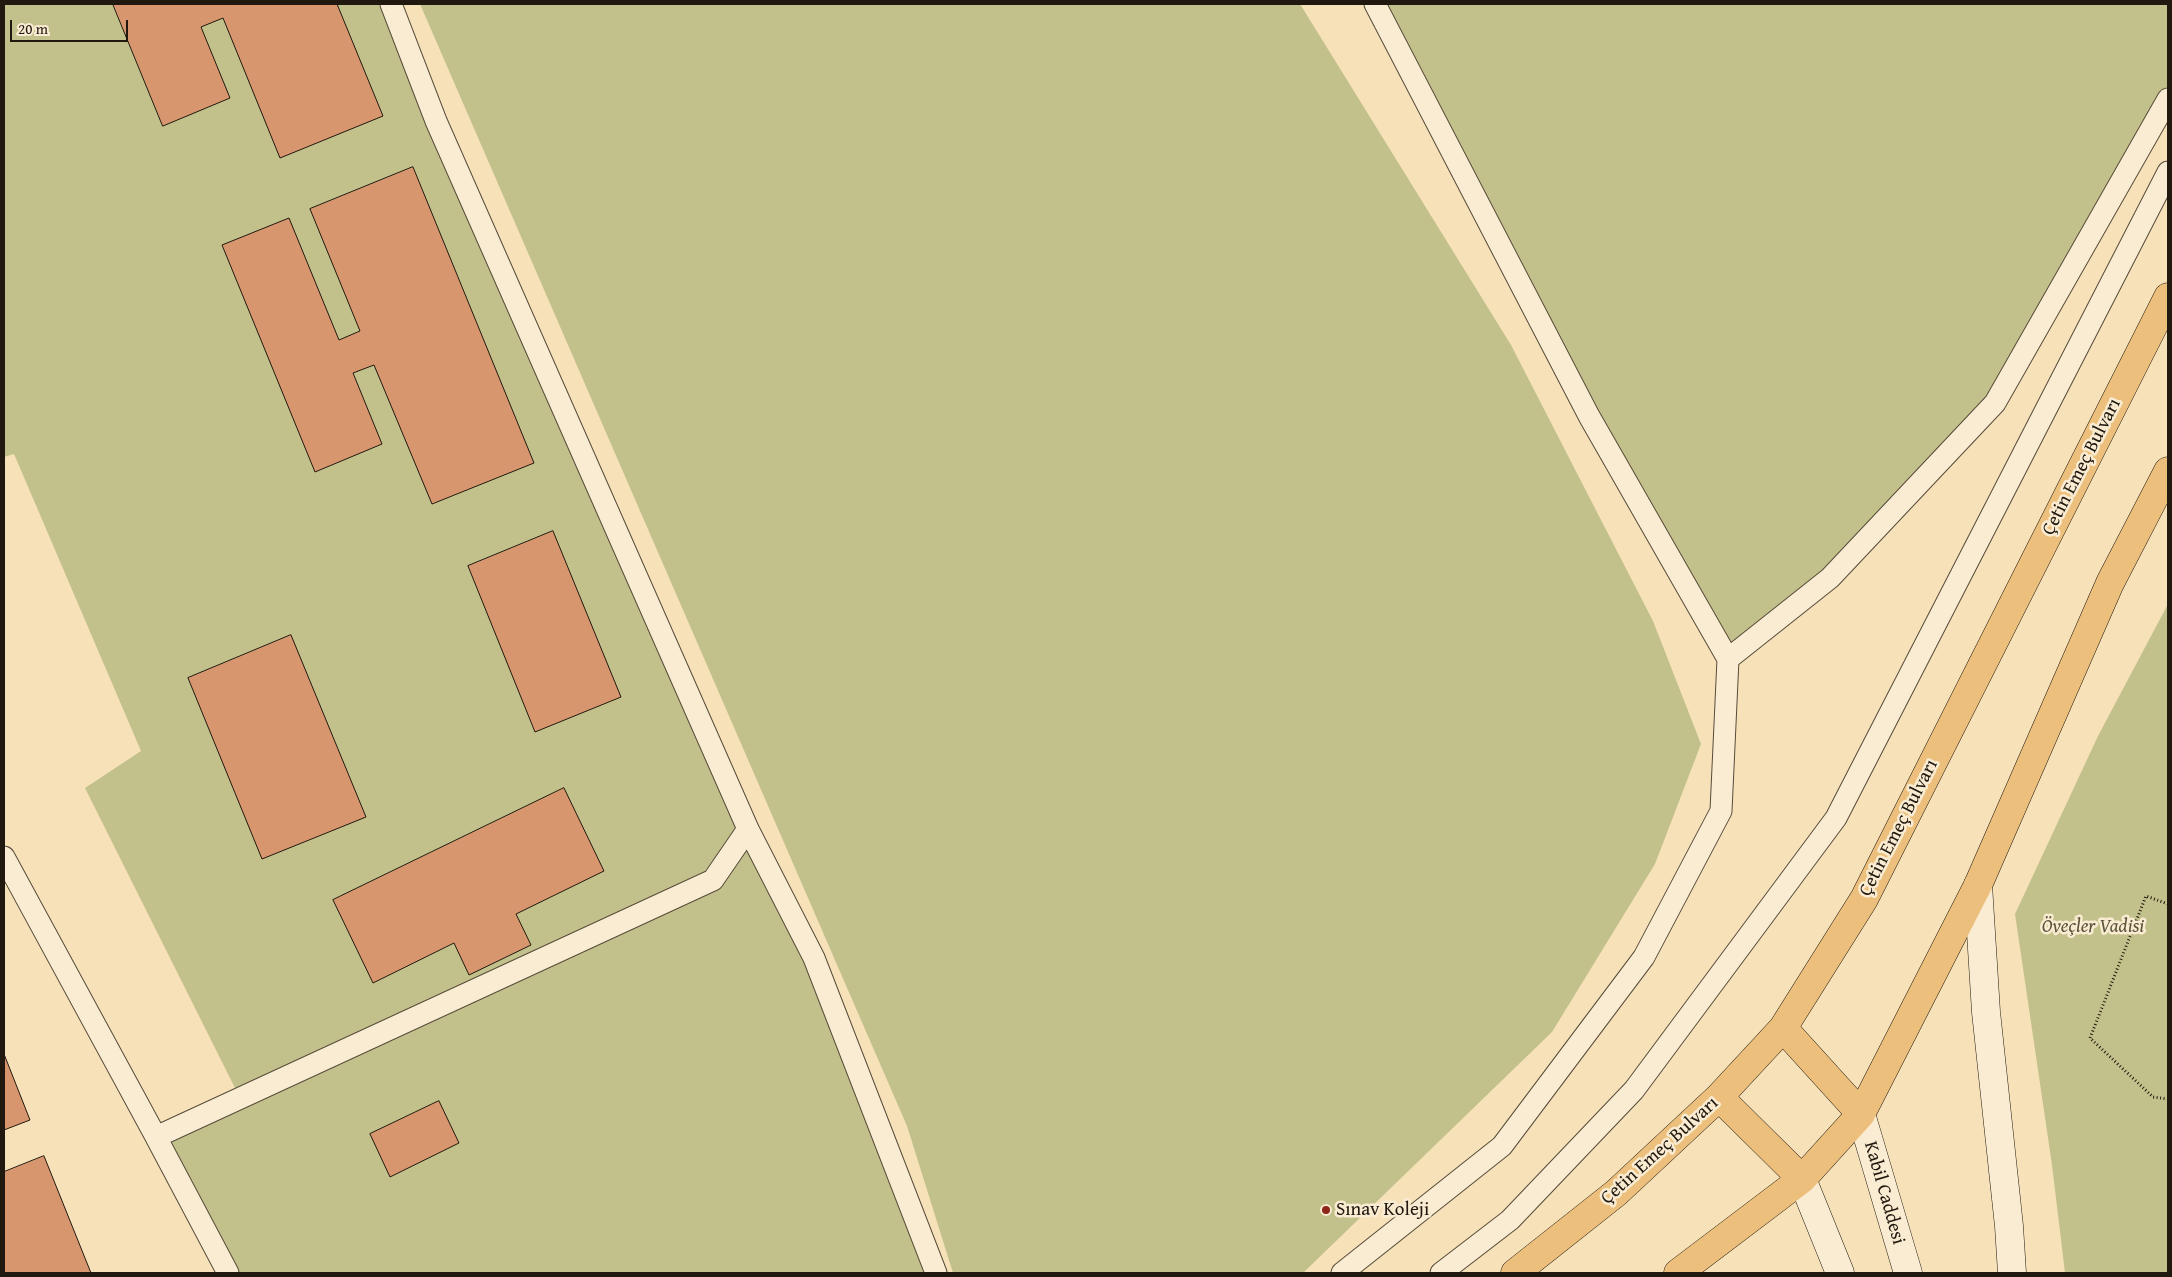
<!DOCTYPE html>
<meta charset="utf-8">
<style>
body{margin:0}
#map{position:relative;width:2172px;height:1277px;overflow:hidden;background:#f7e1b9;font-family:"Gentium Book Plus",serif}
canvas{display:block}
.frame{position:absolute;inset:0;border:5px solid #21190f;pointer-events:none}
.scale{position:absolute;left:10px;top:20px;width:118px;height:22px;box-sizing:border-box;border:2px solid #21190f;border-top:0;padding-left:6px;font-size:15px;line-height:18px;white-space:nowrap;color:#21190f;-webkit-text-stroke:4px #faecd2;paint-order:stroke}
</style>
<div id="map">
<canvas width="2172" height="1277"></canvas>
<div class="frame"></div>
<div class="scale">20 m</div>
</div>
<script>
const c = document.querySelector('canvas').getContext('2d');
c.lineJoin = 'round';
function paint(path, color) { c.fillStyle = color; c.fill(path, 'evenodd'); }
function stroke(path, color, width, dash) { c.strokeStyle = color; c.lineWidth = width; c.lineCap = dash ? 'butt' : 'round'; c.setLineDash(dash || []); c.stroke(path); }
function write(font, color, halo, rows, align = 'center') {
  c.font = font + ' "Gentium Book Plus",serif'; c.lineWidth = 5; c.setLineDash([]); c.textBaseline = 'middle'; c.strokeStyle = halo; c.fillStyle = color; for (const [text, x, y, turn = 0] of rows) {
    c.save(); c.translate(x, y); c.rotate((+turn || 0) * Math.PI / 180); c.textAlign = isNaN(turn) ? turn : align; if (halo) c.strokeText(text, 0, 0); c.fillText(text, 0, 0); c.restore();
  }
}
paint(new Path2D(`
 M4 4H391L748 829 936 1273H228L156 1137 240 1098 85 788 141 751 14 454 4 457Z
 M420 4H1300L1511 345 1653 621 1701 744 1655 864 1552 1032 1303 1273H953L907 1126Z
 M1375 4H2168V99L1995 403 1830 578 1728 659Z
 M2168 604V1273H2065L2052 1165 2015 914 2098 736Z`), '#c3c18b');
const building = new Path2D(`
 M113 4H337L383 116 280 158 223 18 201 27 230 98 163 126Z
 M413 167 534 463 432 504 374 365 353 373 382 444 315 472 222 245 289 218 339 340 360 331 310 209Z
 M553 531 621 697 535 732 468 566Z
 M291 635 366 817 262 859 188 678Z
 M564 788 604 871 516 914 531 945 469 975 454 943 373 983 333 900Z
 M4 1054 30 1120 4 1130Z
 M439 1101 459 1143 390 1177 370 1134Z
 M44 1156 91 1273H4V1172Z`);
paint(building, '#d8966e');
stroke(building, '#21190f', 1);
const service = new Path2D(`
 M1728 659 1830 578 1995 403 2168 99
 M748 829 814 958 936 1273
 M4 857 156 1137
 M228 1273 156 1137 713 880 748 829 436 121 391 4
 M1342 1273 1502 1146 1644 957 1721 811 1728 659 1589 416 1375 4
 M1441 1273 1510 1220 1634 1090 1836 818 2168 172`);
const secondary = new Path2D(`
 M1978 885 1986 1012 2009 1226 2012 1273
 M1861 1114 1908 1273
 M1802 1179 1840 1273`);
const primary = new Path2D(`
 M1783 1028 1861 1114
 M1719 1097 1802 1179
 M1515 1273 1616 1193 1719 1097 1783 1028 1864 899 2168 297
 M1678 1273 1802 1179 1861 1114 1978 885 2110 583 2168 471`);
stroke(service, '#564b3a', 23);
stroke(secondary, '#21190f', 29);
stroke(primary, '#21190f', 29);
stroke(new Path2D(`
 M2168 904 2146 896 2090 1038 2153 1097 2168 1099`), '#21190f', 3, [1, 2.5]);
stroke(service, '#faecd2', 21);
stroke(secondary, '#faecd2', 28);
stroke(primary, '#ecc07c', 28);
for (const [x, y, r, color] of [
 [1326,1210,5,"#8f2418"]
]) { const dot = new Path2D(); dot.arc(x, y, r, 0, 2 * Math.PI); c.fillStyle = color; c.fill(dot); stroke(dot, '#faecd2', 2); }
write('19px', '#21190f', '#faecd2', [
 ["Çetin Emeç Bulvarı",2082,467,-63],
 ["Çetin Emeç Bulvarı",1899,828,-63],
 ["Çetin Emeç Bulvarı",1660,1151,-42],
 ["Kabil Caddesi",1884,1193,74]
]);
write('italic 19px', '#5a543a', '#faecd2', [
 ["Öveçler Vadisi",2093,927]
]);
write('19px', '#21190f', '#faecd2', [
 ["Sınav Koleji",1336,1210]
], 'left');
</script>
